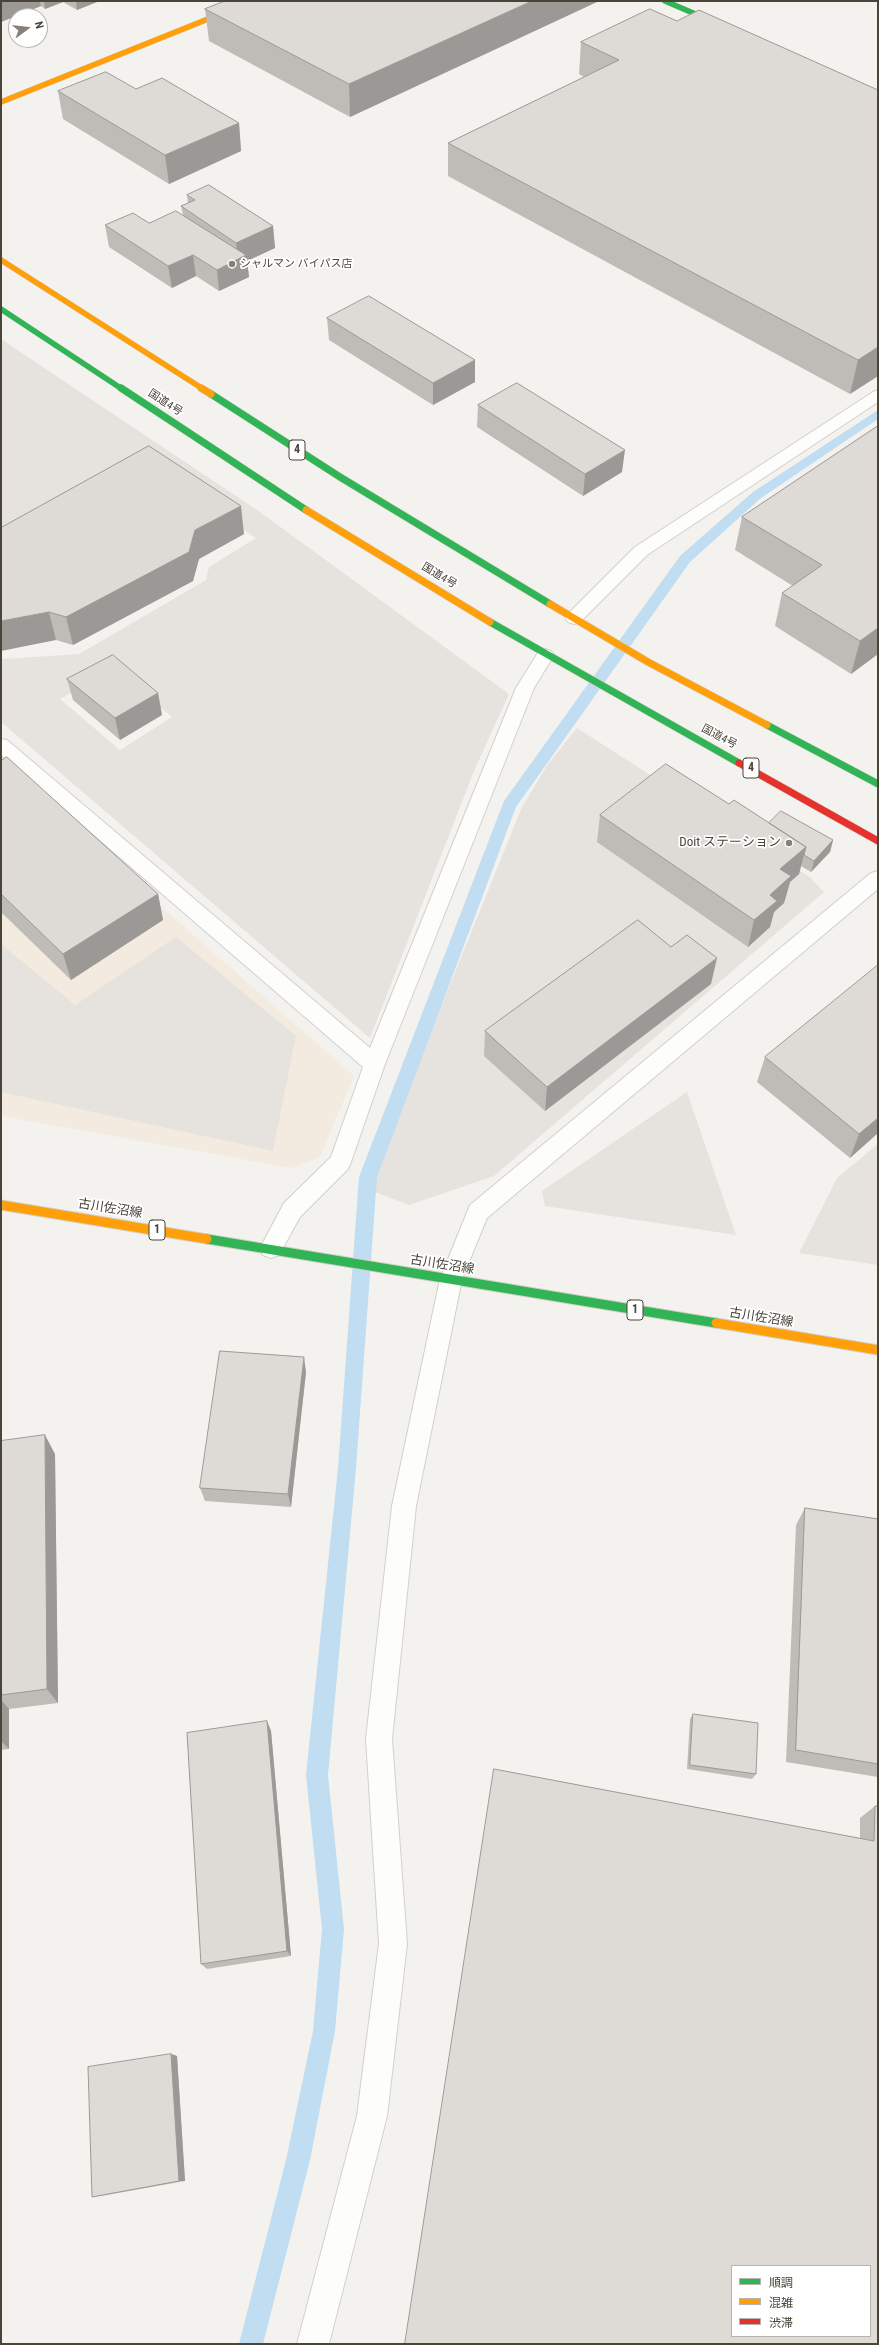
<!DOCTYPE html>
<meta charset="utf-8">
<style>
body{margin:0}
#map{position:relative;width:879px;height:2345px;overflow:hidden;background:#f4f2ee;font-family:"Roboto Condensed","Noto Sans JP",sans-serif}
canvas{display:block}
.frame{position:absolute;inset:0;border:2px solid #4b4439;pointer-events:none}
.legend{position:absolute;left:731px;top:2265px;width:140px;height:72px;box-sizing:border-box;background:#fff;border:1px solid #b7b4b0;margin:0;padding:5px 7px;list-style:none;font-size:12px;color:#4b4439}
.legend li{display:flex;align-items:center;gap:8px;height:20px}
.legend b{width:20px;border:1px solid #b7b4b0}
.north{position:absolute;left:8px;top:8px;width:40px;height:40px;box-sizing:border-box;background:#fff;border:1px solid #b7b4b0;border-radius:50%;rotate:75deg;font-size:11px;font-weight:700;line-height:16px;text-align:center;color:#4b4439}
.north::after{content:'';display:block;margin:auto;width:14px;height:18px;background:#868178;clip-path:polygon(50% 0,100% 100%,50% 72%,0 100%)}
</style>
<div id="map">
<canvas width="879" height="2345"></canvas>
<div class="frame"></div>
<ul class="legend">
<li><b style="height:5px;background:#30b455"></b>順調</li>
<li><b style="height:5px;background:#ff9f0a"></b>混雑</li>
<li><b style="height:5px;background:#e5322d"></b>渋滞</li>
</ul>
<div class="north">N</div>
</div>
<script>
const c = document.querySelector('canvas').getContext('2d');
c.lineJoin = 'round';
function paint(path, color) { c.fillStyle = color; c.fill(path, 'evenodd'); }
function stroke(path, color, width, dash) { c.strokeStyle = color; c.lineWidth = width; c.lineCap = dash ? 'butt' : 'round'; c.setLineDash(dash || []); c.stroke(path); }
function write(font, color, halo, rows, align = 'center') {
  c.font = font + ' "Roboto Condensed","Noto Sans JP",sans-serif'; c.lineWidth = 3.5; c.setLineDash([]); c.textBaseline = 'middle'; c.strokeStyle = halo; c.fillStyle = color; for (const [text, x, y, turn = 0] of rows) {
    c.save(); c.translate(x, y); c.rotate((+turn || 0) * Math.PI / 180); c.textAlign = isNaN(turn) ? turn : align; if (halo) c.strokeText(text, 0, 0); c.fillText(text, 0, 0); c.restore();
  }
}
paint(new Path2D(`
 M1 766 354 1076 320 1157 292 1168 1 1116Z`), '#f3ebdf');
paint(new Path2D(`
 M577 728 811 878 824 892 494 1176 409 1205 375 1192 377 1165 522 807 548 764Z`), '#e6e2de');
paint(new Path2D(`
 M1 339 260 512 509 694 474 771 370 1038 1 722V657L3 659 79 654 206 580 209 567 256 538 151 468 1 554ZM114 669 172 717 120 750 60 699Z
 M176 937 296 1036 273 1151 1 1092V944L75 1005Z
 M687 1092 736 1235 545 1206 542 1191Z
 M878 1144V1265L799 1253 837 1178Z`), '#e6e3df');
paint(new Path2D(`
 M878 410V419L761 498 690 562 516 807 377 1177 356 1468 328 1775 344 1929 335 2031 310 2160 263 2344H239L286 2160 313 2031 322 1929 306 1775 338 1468 359 1177 504 801 680 556 753 492Z`), '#c0ddf1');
const street = new Path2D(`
 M878 390V402L647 555 580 622 574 624 568 622 565 618 568 614 635 547 873 392Z
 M545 649 551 651 554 655 534 688 385 1064 351 1162 348 1169 300 1217 279 1255 271 1258 263 1255 260 1248 284 1203 331 1157 363 1067 1 755V739L7 740 370 1048 516 688 539 651Z
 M878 871V889L487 1218 462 1279 416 1506 392 1739 407 1944 387 2116 329 2344H297L357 2116 379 1944 366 1739 392 1506 440 1279 470 1205 871 873Z`);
const fastFar2 = new Path2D(`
 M665 1 721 25
 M1 309 122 389`);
const fastFar1 = new Path2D(`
 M121 388 306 510
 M211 394 340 477 550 604
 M490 622 739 763
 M767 725 878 784`);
const fast = new Path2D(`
 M207 1239 716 1323`);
const slowFar2 = new Path2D(`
 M1 102 253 1
 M1 260 203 389`);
const slowFar1 = new Path2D(`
 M201 388 211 394
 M306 510 490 622
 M550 604 648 662 767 725`);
const slow = new Path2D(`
 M1 1205 207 1239
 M716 1323 878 1350`);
const jam = new Path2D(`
 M739 763 878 841`);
stroke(street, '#d2d0cb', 2);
stroke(fastFar2, '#d3cfc5', 6);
stroke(fastFar1, '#d3cfc5', 8);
stroke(fast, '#d3cfc5', 11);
stroke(slowFar2, '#d3cfc5', 6);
stroke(slowFar1, '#d3cfc5', 8);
stroke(slow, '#d3cfc5', 11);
stroke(jam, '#d3cfc5', 8);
paint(street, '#fdfdfc');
stroke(fastFar2, '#30b455', 5.5);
stroke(fastFar1, '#30b455', 7);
stroke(fast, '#30b455', 9);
stroke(slowFar2, '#ff9f0a', 5.5);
stroke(slowFar1, '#ff9f0a', 7);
stroke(slow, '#ff9f0a', 9);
stroke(jam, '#e5322d', 7);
paint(new Path2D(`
 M1 1H96L97 2 77 10 63 2 45 9 41 6 1 22Z
 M599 1 350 117 209 41 205 9Z
 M677 21 878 376 850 394 448 176V143L584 77 579 74 581 42Z
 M136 89 239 123 241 151 169 184 63 119 58 91Z
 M187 195 273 226 275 248 247 261 249 277 219 291 196 276 172 288 109 247 105 225 149 223 183 215 181 206 188 204Z
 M327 318 475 360V382L433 405 329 340Z
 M478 405 622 472 583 496 477 427Z
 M878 426V654L851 674 775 626 782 593 793 586 735 550 742 517Z
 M1 528 244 534 199 559 193 581 73 645 56 640Z
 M67 679 158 693 162 715 120 740 73 700Z
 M1 761 158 894 163 920 71 980 1 912Z
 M729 804 769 823 833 840 830 852 811 872 801 866 799 874 790 882 784 903 774 912 770 927 748 947 597 842 600 815Z
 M711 984 545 1111 484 1056 485 1031Z
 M765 1057 878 1133 850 1158 757 1082Z
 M306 1372 291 1507 205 1501 200 1488Z
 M1 1441 55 1454 58 1703 9 1709V1749L1 1750Z
 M805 1508 878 1519V1777L786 1762 796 1525Z
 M693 1714 756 1774 752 1779 687 1769 690 1719Z
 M267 1721 271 1731 291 1956 207 1969 201 1964Z
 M875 1806 878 2344 860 1838V1818Z
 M171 2054 177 2056 185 2181 101 2196 92 2197Z`), '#bfbcb8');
paint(new Path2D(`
 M1 1H40L41 6 1 22Z
 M44 1H63V2L45 9Z
 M76 1H96L97 2 77 10Z
 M532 1H599L350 117 349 84Z
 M239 123 241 151 169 184 165 155Z
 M273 226 275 248 247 261 249 277 219 291 217 270 238 259 236 243Z
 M193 255 196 276 172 288 168 266Z
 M878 347V376L850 394 858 360Z
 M475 360V382L433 405V383Z
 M625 450 622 472 583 496 585 474Z
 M241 506 244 534 199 559 193 581 73 645 66 617 195 530Z
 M49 612 56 640 1 651V621Z
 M878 628V654L851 674 860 641Z
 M158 693 162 715 120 740 115 718Z
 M833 840 830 852 811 872 814 861Z
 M806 847 799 874 790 882 784 903 774 912 770 927 748 947 754 920 770 895 780 869Z
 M158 894 163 920 71 980 63 954Z
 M717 958 711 984 545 1111 547 1087Z
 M878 1118V1133L850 1158 859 1134Z
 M304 1357 306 1372 291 1507 288 1494Z
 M45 1435 55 1454 58 1703 47 1689Z
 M1 1700 9 1709V1749L1 1741Z
 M267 1721 271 1731 291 1956 287 1951Z
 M171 2054 177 2056 185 2181H179Z`), '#9b9996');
const building = new Path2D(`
 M225 1H532L349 84 205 9Z
 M650 9 677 21 699 10 878 90V347L858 360 448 143 619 60 581 42Z
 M106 72 136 89 162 78 239 123 165 155 58 91Z
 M209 185 273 226 236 243 181 206 195 200 187 195Z
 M176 211 246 255 217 270 193 255 168 266 105 225 133 213 149 223Z
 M369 296 475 360 433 383 327 318Z
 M517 383 625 450 585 474 478 405Z
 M878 426V628L860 641 782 593 822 565 742 517Z
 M149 446 241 506 195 530 189 552 66 617 49 612 1 621V528Z
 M113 655 158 693 115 718 67 679Z
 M7 757 158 894 63 954 1 894V761Z
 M666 764 729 804 734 800 806 847 780 869 791 876 770 895 777 901 754 920 600 815Z
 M781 811 833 840 814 861 804 855 806 847 769 823Z
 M638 920 671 947 687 935 717 958 547 1087 485 1031Z
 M878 965V1118L859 1134 765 1057Z
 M220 1351 304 1357 288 1494 200 1488Z
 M45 1435 47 1689 1 1695V1441Z
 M805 1508 878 1519V1764L796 1750Z
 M693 1714 758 1723 756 1774 690 1765Z
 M267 1721 287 1951 201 1964 187 1733Z
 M494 1769 874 1841 875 1806H878V2344H405ZM732 2266H870V2336H732Z
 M171 2054 179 2181 92 2197 88 2067Z`);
paint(building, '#dedbd6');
stroke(building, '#9b9996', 1);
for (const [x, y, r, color] of [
 [232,264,4,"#868178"],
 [789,843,4,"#868178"]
]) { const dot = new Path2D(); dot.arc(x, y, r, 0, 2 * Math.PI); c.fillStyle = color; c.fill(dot); stroke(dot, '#fff', 1.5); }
write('11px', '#4b4439', '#fff', [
 ["シャルマン バイパス店",240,264]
], 'left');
write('11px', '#4b4439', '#fff', [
 ["国道4号",165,403,33],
 ["国道4号",439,576,31],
 ["国道4号",719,737,28]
]);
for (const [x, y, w] of [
 [297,450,16],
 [751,768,16],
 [157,1230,16],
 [635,1310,16]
]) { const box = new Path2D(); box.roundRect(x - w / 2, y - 10, w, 20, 3); c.fillStyle = '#fff'; c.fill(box); stroke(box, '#4b4439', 1); }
write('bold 12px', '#4b4439', null, [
 ["4",297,450],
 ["4",751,768],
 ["1",157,1230],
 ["1",635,1310]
]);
write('13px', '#4b4439', '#fff', [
 ["Doit ステーション",781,843]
], 'right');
write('13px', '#4b4439', '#fff', [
 ["古川佐沼線",110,1209,9],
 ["古川佐沼線",442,1265,9],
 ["古川佐沼線",761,1318,9]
]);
</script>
